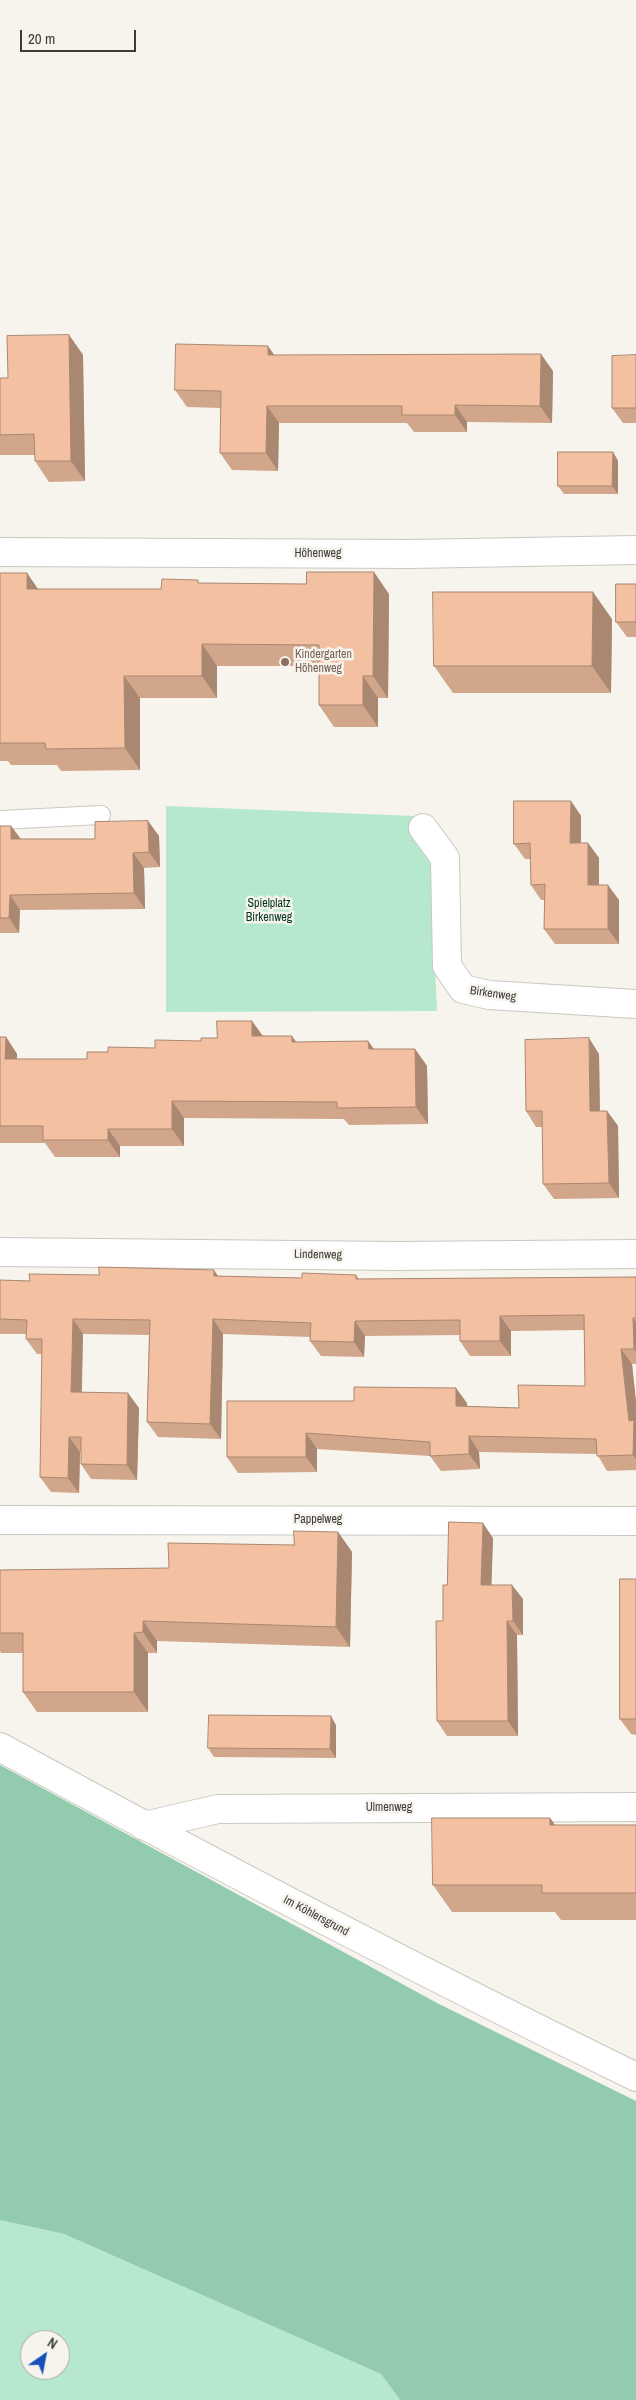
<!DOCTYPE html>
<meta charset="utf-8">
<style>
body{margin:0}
#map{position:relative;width:636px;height:2400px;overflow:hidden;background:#f6f4ed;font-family:"Archivo Narrow",sans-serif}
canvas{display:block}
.north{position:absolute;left:20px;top:2330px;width:50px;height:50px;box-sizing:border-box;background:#f6f4ed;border:1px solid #acaaa5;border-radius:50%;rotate:33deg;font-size:14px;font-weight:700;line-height:20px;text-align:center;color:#3d3c3a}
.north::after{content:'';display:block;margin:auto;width:18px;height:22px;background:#1550bc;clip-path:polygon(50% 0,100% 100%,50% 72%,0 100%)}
.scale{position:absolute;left:20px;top:30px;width:116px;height:22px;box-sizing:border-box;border:2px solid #3d3c3a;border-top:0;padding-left:6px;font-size:15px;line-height:18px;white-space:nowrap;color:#3d3c3a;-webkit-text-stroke:4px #f6f4ed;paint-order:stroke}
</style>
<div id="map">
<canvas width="636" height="2400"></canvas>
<div class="north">N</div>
<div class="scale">20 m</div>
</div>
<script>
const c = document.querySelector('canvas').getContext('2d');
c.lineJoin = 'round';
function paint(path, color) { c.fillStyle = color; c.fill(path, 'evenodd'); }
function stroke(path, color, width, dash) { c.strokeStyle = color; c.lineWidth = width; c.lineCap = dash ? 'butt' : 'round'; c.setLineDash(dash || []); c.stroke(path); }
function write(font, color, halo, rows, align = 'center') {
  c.font = font + ' "Archivo Narrow",sans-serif'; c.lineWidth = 5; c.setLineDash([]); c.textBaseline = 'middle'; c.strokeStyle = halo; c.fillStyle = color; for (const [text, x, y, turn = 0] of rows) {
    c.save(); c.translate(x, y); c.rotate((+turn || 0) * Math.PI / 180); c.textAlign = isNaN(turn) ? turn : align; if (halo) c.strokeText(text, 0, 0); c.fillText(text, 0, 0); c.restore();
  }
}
paint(new Path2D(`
 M166 806 414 816 431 867 437 1011 166 1012Z
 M0 2220 64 2234 381 2374 400 2400H0ZM30 2340H60V2370H30Z`), '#b6e8ce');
paint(new Path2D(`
 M0 1765 439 2004 636 2101V2400H400L381 2374 64 2234 0 2220Z`), '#93cbae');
const lane = new Path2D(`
 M0 820 101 815`);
const street = new Path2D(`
 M0 552 410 554 636 550
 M423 828 445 858 447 966 463 989 489 995 636 1004
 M0 1252 396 1256 636 1254
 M0 1520 636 1521
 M0 1747C210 1862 421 1972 636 2077
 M144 1826 218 1809 636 1807`);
stroke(lane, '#cac8c1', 20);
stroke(street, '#cac8c1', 30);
stroke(lane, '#fff', 18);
stroke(street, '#fff', 28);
paint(new Path2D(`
 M69 335 83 355 85 481 49 482 35 461V455H0V378H8Z
 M274 355 553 371 552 423 467 422V432H414L407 423H279L278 471 232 470 220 453 221 408 187 407 175 390Z
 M636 355V423H623L612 408Z
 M613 452 618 461V494H564L558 486Z
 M0 573H27L38 589H161L200 583 389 594 388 698H378V727H334L319 705V666H217V698H140V770L61 771 57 765H11L8 761H0Z
 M636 584V637H627L616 622Z
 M612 619 611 693H453L434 666Z
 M571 801 581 816V843H588L599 858V885L619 900V944H555L544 929 545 900H541L531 885V859H525L514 844Z
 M148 821 159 836 160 867 144 868 145 909 20 910 19 933H0V826H11L21 839H95Z
 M252 1021 263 1036 297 1042 368 1041 374 1049H415L427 1066 428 1124 349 1125 344 1119 184 1118V1146H120V1157H55L45 1143H0V1037H6L17 1054V1059H87L108 1052 155 1048 217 1038Z
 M599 1054 600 1111H607L618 1126 619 1198 554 1199 543 1184V1127H536L526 1111Z
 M99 1275 218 1276 302 1278 356 1275 359 1279 636 1277V1364H632L636 1402V1470L607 1471 597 1454 479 1452 480 1469 441 1471 430 1456 317 1449V1472L238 1473 227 1457V1401L467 1403V1406L519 1408 585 1386 584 1330 511 1331V1356H470L460 1341V1335L365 1336 364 1357 321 1356 310 1341V1337L223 1334 221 1439 158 1437 147 1422 149 1335 83 1334 82 1392 139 1408 137 1480 91 1479 81 1464V1452H80L79 1493 51 1492 40 1477 42 1354H37L26 1339 27 1334H0V1280L30 1281Z
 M338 1532 352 1552 350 1647 157 1641V1653H148V1712H37L23 1692V1653H1L0 1651V1570L169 1568 294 1545Z
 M493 1538 491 1585 523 1599V1635H517L518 1736H447L437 1721 443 1621 447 1585Z
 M636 1579V1735L631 1734 620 1719Z
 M336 1725V1758L214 1757 208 1748Z
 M550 1818 555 1825H636V1920H561L555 1912H452L433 1885Z`), '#d1a68a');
paint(new Path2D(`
 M69 335 83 355 85 481 71 461Z
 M268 346 280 363 268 355Z
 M541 354 553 371 552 423 540 406Z
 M455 405 467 422V432L455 415Z
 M267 406 279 423 278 471 266 453Z
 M613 452 618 461V494L612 486Z
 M374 572 389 594 388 698 373 676Z
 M27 573 42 595 27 589Z
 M593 592 612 619 611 693 592 666Z
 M202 644 217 666V698L202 676Z
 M124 676 140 698V770L125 748Z
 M363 676 378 698V727L363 705Z
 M571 801 581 816V858L570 843Z
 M148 821 159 836 160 867 149 852Z
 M11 826 22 841 11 839Z
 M588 843 599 858V900L588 885Z
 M133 853 144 868 145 909 134 893Z
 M608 885 619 900V944L608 929Z
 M10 895 20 910 19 933 9 918Z
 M252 1021 264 1038 252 1036Z
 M292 1036 304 1053 292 1042Z
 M6 1037 17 1054V1076L5 1059Z
 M589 1038 599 1054 600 1126 590 1111Z
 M368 1041 380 1058 369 1049Z
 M415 1049 427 1066 428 1124 416 1107Z
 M172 1101 184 1118V1146L172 1129Z
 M607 1111 618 1126 619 1198 609 1183Z
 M108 1129 120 1146V1157L108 1140Z
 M214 1270 224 1285 214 1276Z
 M500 1316 511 1331V1356L500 1341Z
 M633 1318 636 1322V1352L634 1349Z
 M73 1319 83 1334 81 1407 71 1392Z
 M213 1319 223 1334 221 1439 210 1424Z
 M355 1321 365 1336 364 1357 354 1342Z
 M621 1349 632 1364 636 1402V1459L633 1455Z
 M456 1388 467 1403V1421L456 1406Z
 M128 1393 139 1408 137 1480 127 1465Z
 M306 1433 317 1449V1472L306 1457Z
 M469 1436 479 1452 480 1469 469 1454Z
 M69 1437 80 1452 79 1493 68 1478Z
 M483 1523 493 1538 491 1600 481 1585Z
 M338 1532 352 1552 350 1647 336 1627Z
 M512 1585 523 1599V1635L513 1621Z
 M143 1621 157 1641V1653L143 1632Z
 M507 1621 517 1635 518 1736 508 1721Z
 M134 1633 148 1653V1712L134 1692Z
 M331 1716 336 1725V1758L330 1749Z
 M550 1818 569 1845 550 1825Z`), '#aa8771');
const building = new Path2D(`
 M69 335 71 461H35L34 434 0 435V378H8L7 336Z
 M176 344 268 346V355L541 354 540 406 455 405V415H402V406H267L266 453H220L221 391 175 390Z
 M636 355V408H612V356Z
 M558 452H613L612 486H558Z
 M307 572H374L373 676H363V705H319V645L202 644V676H124L125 748 46 749 45 743H0V573H27V589H161L162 579 198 580V583L306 584Z
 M616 584H636V622H616Z
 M433 592H593L592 666H434Z
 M514 801H571L570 843H588V885H608V929H544L545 884 531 885 530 843 514 844Z
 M148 821 149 852 133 853 134 893 10 895 9 918H0V826H11V839H95V822Z
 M217 1021H252V1036H292V1042L368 1041 369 1049H415L416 1107 337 1108V1102L172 1101V1129H108V1140H43V1126H0V1037H6L5 1059H87V1052H108V1047L155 1048V1040L201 1041V1038H217Z
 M589 1038 590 1111H607L609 1183 543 1184 542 1111H526L525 1040Z
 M99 1267 214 1270V1276L302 1278V1273L356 1275V1279L636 1277V1318H633L634 1349H621L629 1421 634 1420 633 1455 597 1456 596 1439 469 1436V1454L430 1456V1442L306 1433V1457H227V1401H354V1387L456 1388V1406L519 1408 518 1385 585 1386 584 1315 500 1316V1341H460V1320L355 1321 354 1342 310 1341 311 1323 213 1319 210 1424 147 1422 150 1320 73 1319 71 1392 128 1393 127 1465 81 1464V1437H69L68 1478 40 1477 42 1339H26L27 1320 0 1319V1280L30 1281 29 1274 99 1275Z
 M449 1522 483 1523 481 1585H512L513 1621H507L508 1721H437L436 1621H443V1585H447Z
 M294 1531 338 1532 336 1627 143 1621V1632L134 1633V1692H23V1633H0V1570L169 1568 168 1543 294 1545Z
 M620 1579H636V1719H620Z
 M209 1715 331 1716 330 1749 208 1748Z
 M432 1818H550V1825H636V1893H542V1885H433Z`);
paint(building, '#f3c1a1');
stroke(building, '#aa8771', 1);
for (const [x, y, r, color] of [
 [285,662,5,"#8d6e63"]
]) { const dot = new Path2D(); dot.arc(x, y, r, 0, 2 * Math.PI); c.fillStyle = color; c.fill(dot); stroke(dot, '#f6f4ed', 2); }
write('12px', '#3d3c3a', '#f6f4ed', [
 ["Höhenweg",318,554],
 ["Birkenweg",493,994,8],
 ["Lindenweg",318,1255,1],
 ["Pappelweg",318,1520],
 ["Ulmenweg",389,1808],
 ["Im Köhlersgrund",316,1916,28]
]);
write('12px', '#785e54', '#f6f4ed', [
 ["Kindergarten",295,655],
 ["Höhenweg",295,669]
], 'left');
write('12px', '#023320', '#f6f4ed', [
 ["Spielplatz",269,904],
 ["Birkenweg",269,918]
]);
</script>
